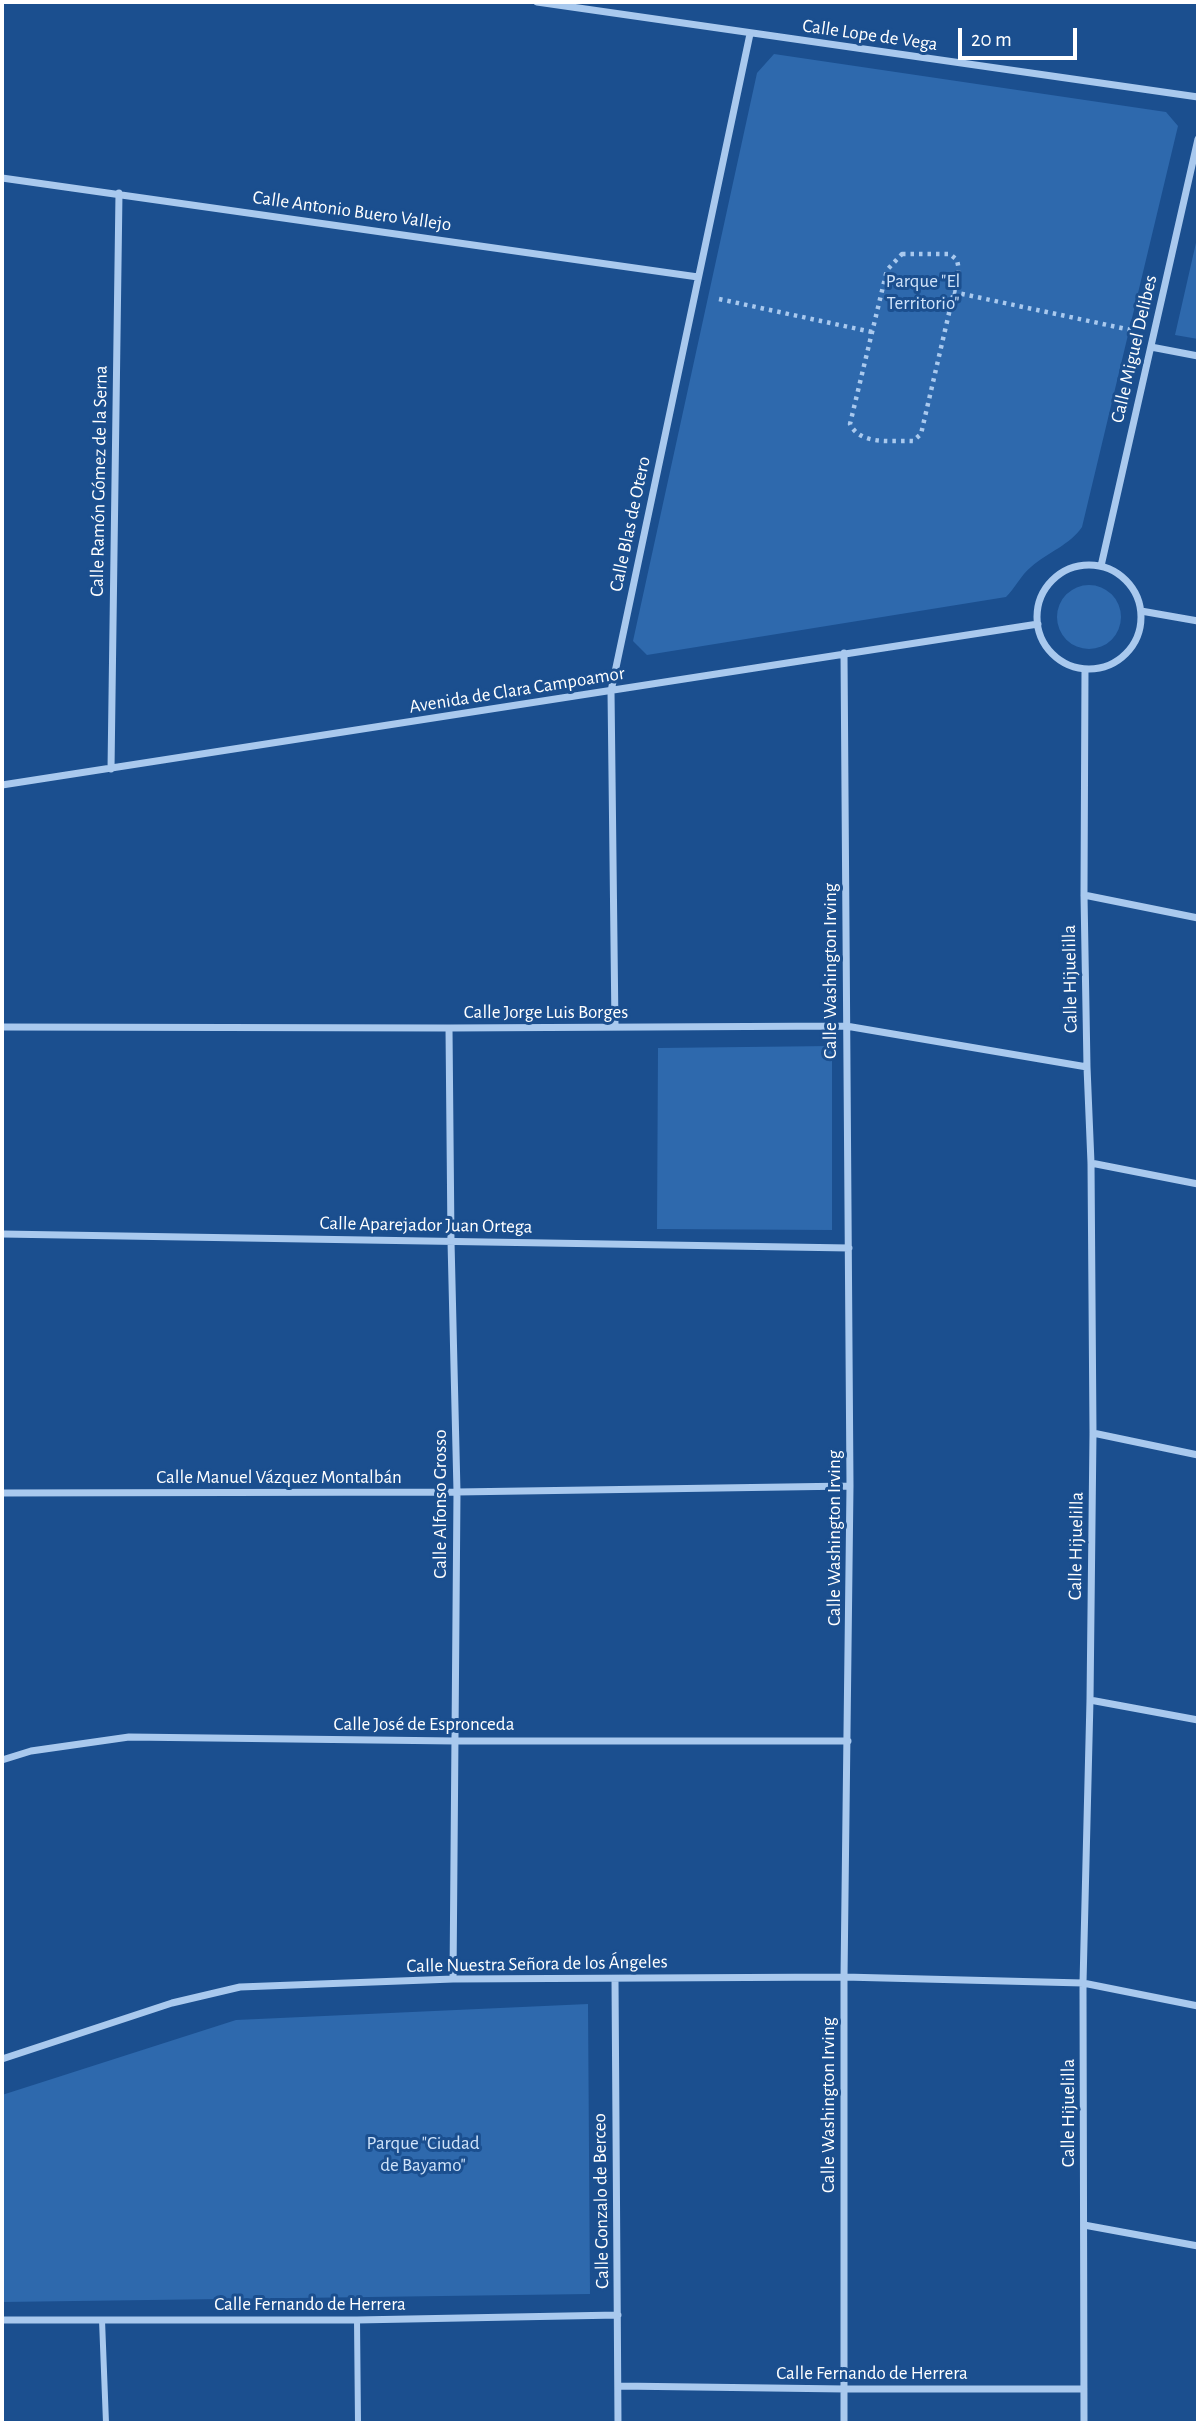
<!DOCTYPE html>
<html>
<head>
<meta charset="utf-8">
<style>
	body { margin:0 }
	#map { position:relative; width:1200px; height:2425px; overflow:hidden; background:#1b4f8f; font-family:"Alegreya Sans",sans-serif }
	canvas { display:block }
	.frame { position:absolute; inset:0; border:4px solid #fff; pointer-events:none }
	.scale { position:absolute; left:958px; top:28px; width:119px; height:32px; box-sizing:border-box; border:4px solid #fff; border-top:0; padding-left:9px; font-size:21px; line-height:24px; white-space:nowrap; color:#fff; -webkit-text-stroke:5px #1b4f8f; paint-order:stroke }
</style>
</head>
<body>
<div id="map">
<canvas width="1200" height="2425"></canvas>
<div class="frame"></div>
<div class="scale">20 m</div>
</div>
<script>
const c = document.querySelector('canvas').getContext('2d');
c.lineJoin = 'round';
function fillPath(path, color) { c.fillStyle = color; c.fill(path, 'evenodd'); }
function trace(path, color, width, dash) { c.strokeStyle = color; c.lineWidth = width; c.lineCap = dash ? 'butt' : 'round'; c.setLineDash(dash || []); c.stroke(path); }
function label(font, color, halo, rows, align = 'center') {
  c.font = font + ' "Alegreya Sans",sans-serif'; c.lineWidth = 6; c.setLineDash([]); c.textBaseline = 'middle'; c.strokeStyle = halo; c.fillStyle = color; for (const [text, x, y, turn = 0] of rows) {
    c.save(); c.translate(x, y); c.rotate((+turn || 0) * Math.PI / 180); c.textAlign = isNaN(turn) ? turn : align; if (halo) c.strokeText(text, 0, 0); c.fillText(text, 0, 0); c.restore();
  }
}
const green = new Path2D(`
	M774 54 1166 112 1178 126 1082 527C1070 545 1048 552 1031 567 1021 575 1015 588 1006 597L647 655 633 641 757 73Z
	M1198 234V339L1175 335Z
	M1057 617a32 32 0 1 1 64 0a32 32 0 1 1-64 0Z
	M832 1046V1230L657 1229 658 1048Z
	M588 2004 590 2294 2 2302V2095L236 2020Z`);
const path = new Path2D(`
	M902 254H950L957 260 959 270 921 434 913 441C891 440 861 446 850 424L887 270Z
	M953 292 1131 330
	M719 299 872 332`);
const pedestrian = new Path2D(`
	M102 2320 106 2423
	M357 2320 358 2423`);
const minor = new Path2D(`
	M537 2 1198 97
	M2 178 698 277
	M1151 347 1198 356
	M1037 617a52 52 0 1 1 104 0a52 52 0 1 1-104 0Z
	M1101 566 1198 139
	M1141 611 1198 621
	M111 769 119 193
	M2 785 1038 624
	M1084 895 1198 918
	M2 1027 449 1028 846 1026 1087 1067
	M615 1027 611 691 750 34
	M449 1028 451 1241 457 1492 453 1979
	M1091 1163 1198 1184
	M2 1234 849 1248
	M1093 1433 1198 1455
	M2 1493 457 1492 850 1486
	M1090 1700 1198 1720
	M2 1760 31 1751 129 1737 455 1741H848
	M615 1979 618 2423
	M2 2059 172 2003 240 1987 453 1979 844 1977 1083 1983 1198 2006
	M1084 2225 1198 2246
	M2 2320H357L618 2315
	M619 2386 845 2389H1084
	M844 2423V1977L850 1486 844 653
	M1084 2423 1083 1983 1090 1700 1093 1433 1091 1163 1087 1067 1084 895 1085 669`);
const streetNames = [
	["Calle Lope de Vega",870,35,8],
	["Calle Antonio Buero Vallejo",352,211,8],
	["Calle Miguel Delibes",1134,349,-77],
	["Calle Ramón Gómez de la Serna",99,481,-89],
	["Calle Blas de Otero",630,524,-78],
	["Avenida de Clara Campoamor",517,690,-9],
	["Calle Washington Irving",830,971,-90],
	["Calle Hijuelilla",1070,979,-91],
	["Calle Jorge Luis Borges",546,1012],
	["Calle Aparejador Juan Ortega",426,1225,1],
	["Calle Manuel Vázquez Montalbán",279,1477],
	["Calle Alfonso Grosso",440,1504,-90],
	["Calle Washington Irving",834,1538,-90],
	["Calle Hijuelilla",1076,1546,-89],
	["Calle José de Espronceda",424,1724],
	["Calle Nuestra Señora de los Ángeles",537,1964,-1],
	["Calle Washington Irving",828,2105,-90],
	["Calle Hijuelilla",1068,2113,-90],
	["Calle Gonzalo de Berceo",601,2201,-91],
	["Calle Fernando de Herrera",310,2304],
	["Calle Fernando de Herrera",872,2373]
];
const parkNames = [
	["Parque \"El",923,281],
	["Territorio\"",923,303],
	["Parque \"Ciudad",423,2143],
	["de Bayamo\"",423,2165]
];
fillPath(green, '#2e69ad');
trace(path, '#a9c9ee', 4.5, [3.5, 5]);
trace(pedestrian, '#a9c9ee', 6);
trace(minor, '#a9c9ee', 7);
label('19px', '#fff', '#1b4f8f', streetNames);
label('19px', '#cfe3fa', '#1b4f8f', parkNames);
</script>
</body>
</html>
